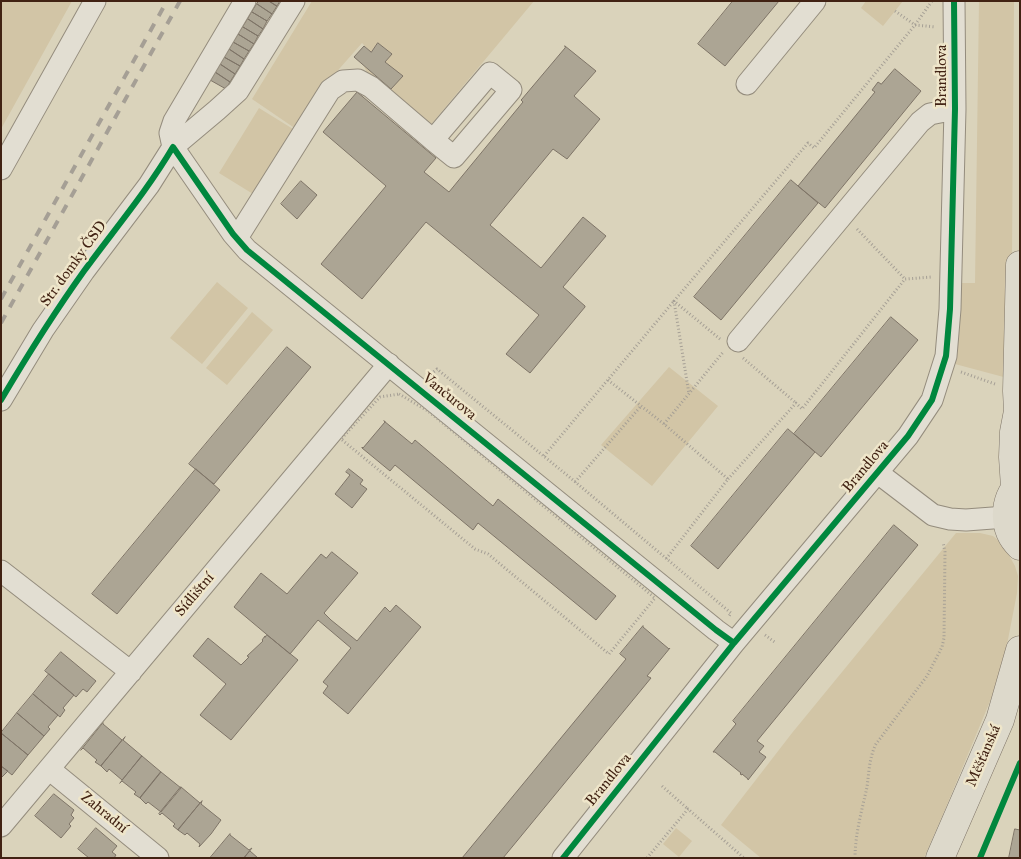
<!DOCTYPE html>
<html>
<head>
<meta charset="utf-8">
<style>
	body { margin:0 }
	#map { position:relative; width:1021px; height:859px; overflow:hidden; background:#dad3bb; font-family:"IM FELL Great Primer",serif }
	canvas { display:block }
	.frame { position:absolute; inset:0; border:2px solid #412213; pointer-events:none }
</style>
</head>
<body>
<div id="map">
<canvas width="1021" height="859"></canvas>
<div class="frame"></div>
</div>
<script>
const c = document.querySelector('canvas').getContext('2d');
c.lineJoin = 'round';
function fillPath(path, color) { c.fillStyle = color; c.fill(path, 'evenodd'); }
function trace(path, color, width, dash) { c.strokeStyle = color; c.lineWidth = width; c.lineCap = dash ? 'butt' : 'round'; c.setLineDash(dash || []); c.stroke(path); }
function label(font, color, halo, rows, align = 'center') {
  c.font = font + ' "IM FELL Great Primer",serif'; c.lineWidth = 5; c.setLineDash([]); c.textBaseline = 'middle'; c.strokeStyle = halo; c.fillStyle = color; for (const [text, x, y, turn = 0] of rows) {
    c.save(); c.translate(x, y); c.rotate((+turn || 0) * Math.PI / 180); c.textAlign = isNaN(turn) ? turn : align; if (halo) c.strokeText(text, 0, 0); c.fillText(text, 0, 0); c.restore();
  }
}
const green = new Path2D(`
	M1 1H72L1 129Z
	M312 1H534L428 128 369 78 364 66 391 89 402 76 385 62 391 53 378 43 371 52 362 43 340 68 321 91 296 129 252 99Z
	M866 1H903L883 26 861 8Z
	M979 1H1014L1011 379 955 364 961 283H975Z
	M259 108 293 129 253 194 219 173Z
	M217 282 248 308 202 364 170 338Z
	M252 312 273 330 227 385 206 368Z
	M669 367 718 406 652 486 601 445Z
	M956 533H980L993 536 998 540 1005 548 1015 566 1018 576 1017 593 1005 655 998 682 944 812 924 858H761L721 825 792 733Z
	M676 828 692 841 679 857 663 844Z`);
const building = new Path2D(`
	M259 1H269L277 6 272 14 257 4Z
	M269 1H280L277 6Z
	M733 1H779L725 66 698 44Z
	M257 4 272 14 267 21 252 12Z
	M252 12 267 21 263 29 248 19Z
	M248 19 263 29 258 36 243 27Z
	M243 27 258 36 254 44 238 34Z
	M238 34 254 44 249 51 233 42Z
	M233 42 249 51 244 59 229 49Z
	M378 43 392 54 385 62 403 76 391 89 354 57 364 46 371 52Z
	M565 46 596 71 574 96 600 119 567 159 553 149 490 225 541 268 583 217 606 236 563 287 585 306V307L530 373 506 354 539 315 426 222 362 299 321 264 386 186 323 132 357 92 436 158 424 172 449 192 523 102 521 100 522 99 565 48Z
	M229 49 244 59 240 66 224 57Z
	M224 57 240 66 235 74 220 64Z
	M220 64 235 74 230 82 215 72Z
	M895 69 921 91 825 208 798 186 875 92 872 90 878 82 881 84Z
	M215 72 230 82 226 89 210 80Z
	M791 180 818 203 721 320 694 297Z
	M301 181 317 195 297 219 281 204Z
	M891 317 918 340 821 457 794 434Z
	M287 347 311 367 214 484 189 464Z
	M384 421 412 444 415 440 493 506 498 499 616 596 596 620 478 523 473 530 395 465 390 471 362 448V447L363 448 385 422Z
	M788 429 815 452 718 569 691 546Z
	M196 469 220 490 117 614 92 594Z
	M349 469 363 480 360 484 367 489 352 508 335 494 350 475 346 472Z
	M894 525 918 545 757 741 764 746 759 752 766 757 748 780V779L742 774V775L740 774 741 773 715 752H713L736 724 733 721Z
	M332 552 358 573 324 613 331 620 357 641 385 607 390 612 396 605 421 627 348 714 323 693 328 686 323 682 351 648 318 620 290 654 234 607 261 573 287 594 321 554 326 558Z
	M643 626V627L669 649 670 648 647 676 651 678 503 858H462L626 659 620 654Z
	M267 635 298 660 231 740 200 715 226 684 193 656 208 638 241 665 249 657 247 656 263 641 262 640 265 636V637Z
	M61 652 96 681 87 692 83 689 76 697 45 671Z
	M49 674 74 695 63 708 65 710 60 717 33 694Z
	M33 694 58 715 48 727 50 729 44 736 17 713Z
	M17 713 44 736 28 755 1 733Z
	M103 723V724L122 740 101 766 95 762 97 760 83 748 81 750Z
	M1 733 28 755 12 775 1 766Z
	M125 737 123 740 142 756 122 780 109 769 107 772 101 766Z
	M142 756 161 772 140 798 134 794 136 792 122 781 120 783Z
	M1 766 8 771 1 778Z
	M161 772 181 788 161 812 148 802 146 804 140 798Z
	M181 787 200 803 178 830 173 826 175 824 162 813 160 815 159 814Z
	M54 794 74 810 71 815 74 818 69 824 71 826 61 838 35 816Z
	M202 801 201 804 221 820 211 834 199 847 200 844 187 833 185 835 178 830Z
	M96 828 117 846 112 852 116 855 114 858H89L78 849Z
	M1015 829 1020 830V858H1009Z
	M230 834V835L249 850 252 848 244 858H210Z
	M250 851 258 858H244Z`);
const path = new Path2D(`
	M895 11 915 25 936 27
	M857 229 905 279
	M674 301 689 394
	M720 339 674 301 808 143 814 148 915 25 932 1
	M743 358 796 403
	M961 372 995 384
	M431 374 437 369 573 480 731 613 729 616
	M608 380 664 424 728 479 666 559
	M399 394 428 411 655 598 609 654 488 554 475 549 341 439 380 397Z
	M664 424 724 351
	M544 456 674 301
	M728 479 796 403 802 409 905 279 932 277
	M575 482 641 406
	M765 635 776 643
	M662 786 688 809
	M647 858 688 809 744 858
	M855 858C855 834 862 810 867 787 869 773 869 758 876 744L927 676 942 647 944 638 945 552 943 542`);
const minor = new Path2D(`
	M245 1 174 121 170 133 173 147 233 234 247 250 716 630 734 643
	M747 84 815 1
	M1 169 95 1
	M237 238 330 90 343 81 358 80 371 87 433 140 490 73 511 90 454 157 433 140
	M738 341 920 122 930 114 955 109
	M1 400 43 330 84 271 149 185 173 147 217 110 238 91 294 1
	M878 473 933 515 950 519 966 520 1006 517
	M1 571 131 672
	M49 769 158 858
	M1 826 389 364
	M563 858 734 643 908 436 932 400 946 356 950 309 955 109 954 1`);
const major = new Path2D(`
	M1020 265 1017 391 1018 411 1020 416
	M1020 483C1003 500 1002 529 1020 546
	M1015 487 1013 457 1014 432 1018 411
	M940 858 1000 720 1020 650`);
const rail = new Path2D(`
	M1 299 167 1
	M1 323 180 1`);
const cycleway = new Path2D(`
	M1 400C27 356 54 313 84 271 114 230 147 191 173 147L233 234 247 250 716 630 734 643
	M563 858 734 643 908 436 932 400 946 356 950 309 955 109 954 1
	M980 858 1020 763`);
const streetNames = [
	["Brandlova",942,76,-90],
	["Str. domky ČSD",74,264,-54],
	["Vančurova",449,397,39],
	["Brandlova",866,467,-50],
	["Sídlištní",195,595,-50],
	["Měšťanská",984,756,-67],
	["Brandlova",609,780,-51],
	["Zahradní",104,813,39]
];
fillPath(green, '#d2c5a6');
fillPath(building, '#aca594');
trace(building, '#7e7467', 1);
trace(minor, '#948c7d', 23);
trace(major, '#7e7467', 29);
trace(path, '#a59f95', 3, [1, 2.5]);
trace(minor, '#e2ded2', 21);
trace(major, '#ddd9cb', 28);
trace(rail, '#a59f95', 4, [9, 9]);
trace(cycleway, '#00873e', 6);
label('15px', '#412213', '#efe6ca', streetNames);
</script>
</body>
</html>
